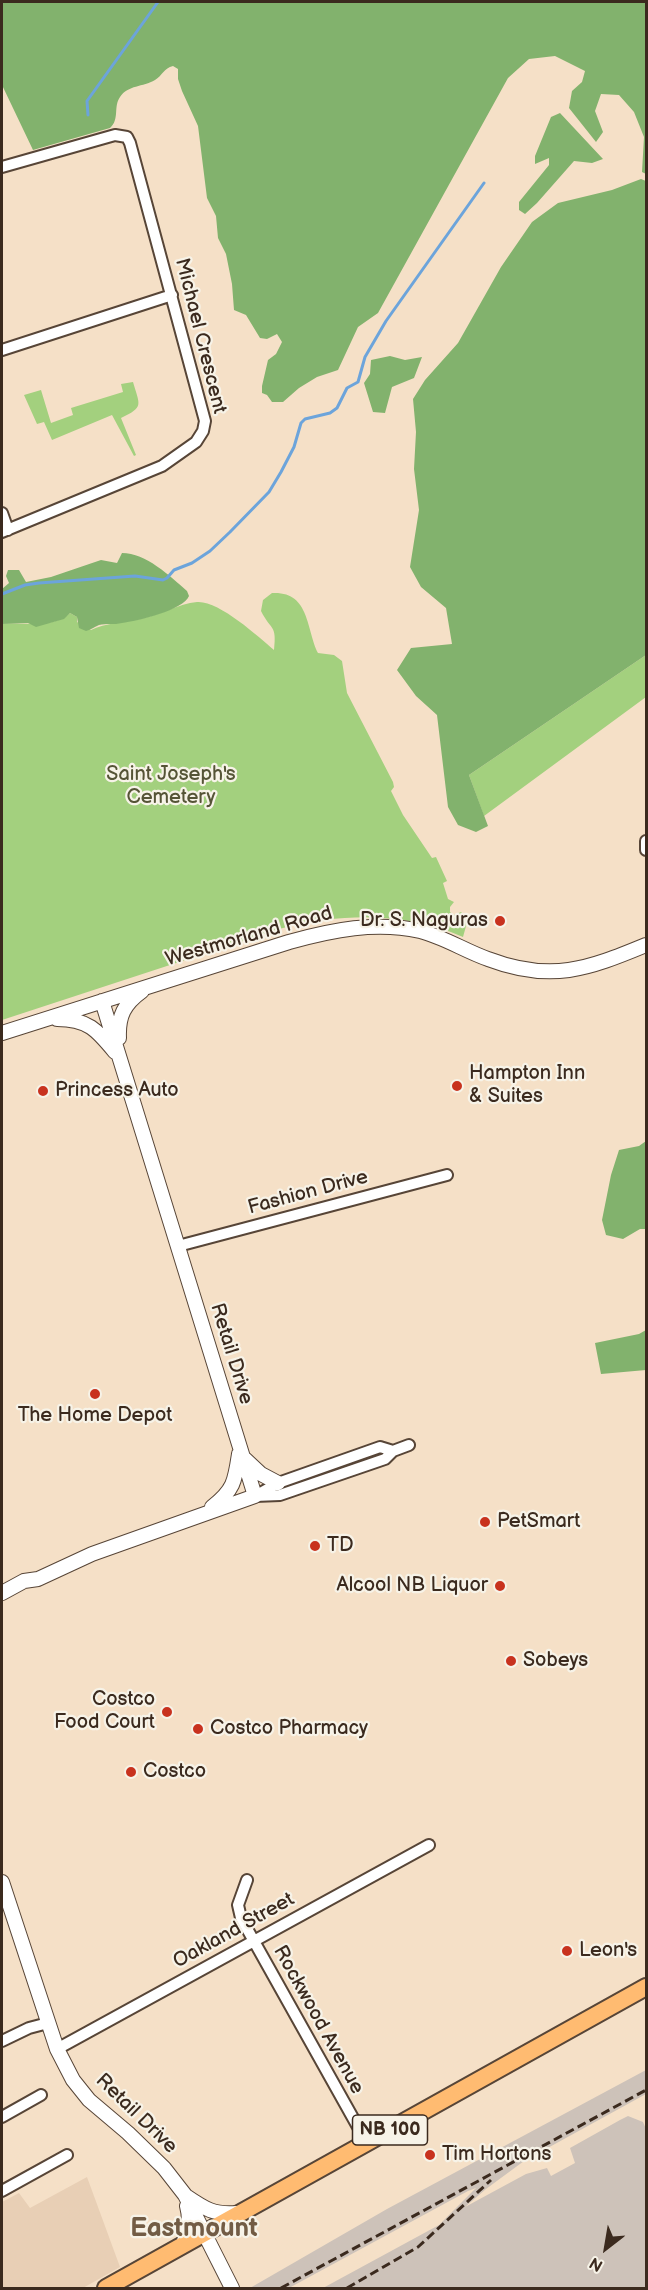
<!DOCTYPE html>
<html>
<head>
<meta charset="utf-8">
<style>
	body { margin:0 }
	#map { position:relative; width:648px; height:2290px; overflow:hidden; background:#f5e0c7; font-family:"Balsamiq Sans",sans-serif }
	canvas { display:block }
	.frame { position:absolute; inset:0; border:3px solid #3b2a1e; pointer-events:none }
	.north { position:absolute; left:576px; top:2218px; width:60px; height:60px; -webkit-text-stroke:4px #f7f3e8; paint-order:stroke; rotate:211deg; font-size:16px; font-weight:700; line-height:24px; text-align:center; color:#3b2a1e }
	.north::after { content:''; display:block; margin:auto; width:21px; height:27px; background:#3b2a1e; clip-path:polygon(50% 0,100% 100%,50% 72%,0 100%) }
</style>
</head>
<body>
<div id="map">
<canvas width="648" height="2290"></canvas>
<div class="frame"></div>
<div class="north">N</div>
</div>
<script>
const c = document.querySelector('canvas').getContext('2d');
c.lineJoin = 'round';
function fillPath(path, color) { c.fillStyle = color; c.fill(path, 'evenodd'); }
function trace(path, color, width, dash) { c.strokeStyle = color; c.lineWidth = width; c.lineCap = dash ? 'butt' : 'round'; c.setLineDash(dash || []); c.stroke(path); }
function label(font, color, halo, rows, align = 'center') {
  c.font = font + ' "Balsamiq Sans",sans-serif'; c.lineWidth = 4.5; c.setLineDash([]); c.textBaseline = 'middle'; c.strokeStyle = halo; c.fillStyle = color; for (const [text, x, y, turn = 0] of rows) {
    c.save(); c.translate(x, y); c.rotate((+turn || 0) * Math.PI / 180); c.textAlign = isNaN(turn) ? turn : align; if (halo) c.strokeText(text, 0, 0); c.fillText(text, 0, 0); c.restore();
  }
}
const built = new Path2D(`
	M87 2177 120 2267 83 2288H2V2202L19 2193 30 2208Z`);
const industrial = new Path2D(`
	M646 2070V2094L524 2161 486 2189 465 2207 526 2174 547 2168 551 2176 575 2163 570 2148 620 2120 628 2116 643 2122 646 2129V2288H323L439 2225 476 2188 468 2191 289 2288H250L387 2209Z`);
const green = new Path2D(`
	M133 382C140 406 144 407 121 418L136 455 134 456 112 415 52 440 44 422 37 424 24 395 41 390 51 423 73 415 71 408 123 392 121 384Z
	M272 593C310 591 306 629 318 653L334 655 342 661 347 693 393 782 394 787 391 791 403 815 432 858 436 857 447 881 443 883 448 899 454 902 450 907V912L454 915 461 912 468 919 463 937C404 912 345 913 283 928L2 1020V624C23 622 53 629 70 613L77 617V622L91 630C104 623 128 622 144 618 162 614 178 604 197 602 218 600 258 636 274 650 277 624 271 631 261 611L263 600Z
	M646 655V697L484 816 469 775Z`);
const forest = new Path2D(`
	M2 2H646V174L642 172 644 137 634 112 619 95 601 94 595 111 603 132 596 142 569 108 572 91 582 82 585 71 555 56 529 59 508 78 378 313 358 327 338 370 317 377 299 388 283 402H272L267 395 262 393V386L268 360 276 354 282 342 277 334 267 339 260 338 246 315 234 310 232 284 226 254 218 238 216 216 207 198 198 126 182 91 178 79V69L173 66C164 68 162 76 155 80 143 87 128 85 120 97 113 107 120 119 110 128L33 150 2 85Z
	M560 113 603 159 592 163 574 161 537 203 525 214 519 210V202L549 165V158L535 164V156L551 117Z
	M641 179 646 181V655L469 775 488 826 476 832 458 825 448 807 437 715 416 696 397 670 411 648 452 644 446 608 421 587 410 567 419 510 414 469 416 432 413 399 425 380 458 343 501 267 532 222 558 203 612 190Z
	M390 356 405 360 422 357 414 378 392 387 385 413 373 412 364 383 370 374 371 360Z
	M122 553C146 553 170 576 187 591L189 596C184 610 137 621 122 623 114 625 106 623 99 625 94 627 90 630 86 631L79 628 77 617 70 613 64 619 36 627 28 623 2 624V589L9 583 6 576 8 570H19L26 582 51 577 101 560 117 563Z
	M646 1141V1229H640L623 1239 606 1235 602 1220 611 1175 619 1150 639 1146Z
	M646 1330V1370L601 1374 595 1343 639 1334Z`);
const stream = new Path2D(`
	M88 115 87 101 158 2
	M2 594 25 585 39 583 135 576 163 580 167 578 174 570 192 563 210 551 230 532 269 492 281 472 294 447 301 423 305 419 330 413 337 408 347 388 358 382 365 357 386 321 484 183`);
const minor = new Path2D(`
	M2 167 115 135 127 137 130 143 205 421 203 431 196 442 162 466 2 532
	M2 350 172 295
	M2 513 8 530
	M646 841V850
	M178 1246 447 1175
	M255 1496 280 1495 385 1459 393 1451 409 1445
	M255 1496 278 1483 380 1447 393 1451
	M247 1880 238 1905 241 1918 367 2143
	M2 2041 29 2028 48 2023
	M57 2049 429 1845
	M2 2117 41 2095
	M2 2191 67 2155`);
const tertiary = new Path2D(`
	M57 1019C88 1019 97 1030 115 1052
	M2 1033 289 942C332 930 376 921 420 931 444 937 465 951 488 959 551 983 588 969 646 945
	M119 1038C118 1016 124 1004 142 991
	M245 1459 261 1474 278 1483
	M212 1507C234 1490 235 1481 239 1454
	M2 1593 24 1581 38 1579 92 1554 255 1496 102 1001
	M2 1882 57 2049 73 2080 89 2100 128 2133 164 2168 185 2195 232 2288
	M186 2196C205 2209 214 2215 237 2213
	M182 2246C188 2232 191 2221 187 2206`);
const primary = new Path2D(`
	M106 2288 646 1987`);
const rail = new Path2D(`
	M281 2288 646 2090
	M347 2288 418 2247 491 2180`);
const markers = [
	[500,921,6,"#c8321e"],
	[457,1086,6,"#c8321e"],
	[43,1091,6,"#c8321e"],
	[95,1394,6,"#c8321e"],
	[485,1522,6,"#c8321e"],
	[315,1546,6,"#c8321e"],
	[500,1586,6,"#c8321e"],
	[511,1661,6,"#c8321e"],
	[167,1712,6,"#c8321e"],
	[198,1729,6,"#c8321e"],
	[131,1772,6,"#c8321e"],
	[567,1951,6,"#c8321e"],
	[430,2155,6,"#c8321e"]
];
const shields = [
	[390,2130,75]
];
const shieldNames = [
	["NB 100",390,2130]
];
const streetNames = [
	["Michael Crescent",200,336,76],
	["Westmorland Road",249,937,-16],
	["Fashion Drive",308,1193,-15],
	["Retail Drive",231,1354,73],
	["Oakland Street",234,1931,-29],
	["Rockwood Avenue",318,2020,61],
	["Retail Drive",136,2114,44]
];
const parkNames = [
	["Saint Joseph's",171,775],
	["Cemetery",171,798]
];
const poiNames = [
	["Dr. S. Naguras",488,921,"right"],
	["Hampton Inn",469,1074],
	["& Suites",469,1097],
	["Princess Auto",55,1091],
	["The Home Depot",95,1416,"center"],
	["PetSmart",497,1522],
	["TD",327,1546],
	["Alcool NB Liquor",488,1586,"right"],
	["Sobeys",523,1661],
	["Costco",155,1700,"right"],
	["Food Court",155,1723,"right"],
	["Costco Pharmacy",210,1729],
	["Costco",143,1772],
	["Leon's",579,1951],
	["Tim Hortons",442,2155]
];
const districtNames = [
	["Eastmount",194,2229]
];
fillPath(built, '#e8cfb5');
fillPath(industrial, '#cdc2b9');
fillPath(green, '#a3d07e');
fillPath(forest, '#82b26d');
trace(stream, '#6ca4db', 3);
trace(minor, '#574537', 14);
trace(tertiary, '#574537', 16);
trace(primary, '#574537', 20);
trace(minor, '#fff', 10);
trace(tertiary, '#fff', 14);
trace(primary, '#ffbb71', 16);
trace(rail, '#3b2a1e', 3, [9, 4.5]);
for (const [x, y, r, color] of markers) { const dot = new Path2D(); dot.arc(x, y, r, 0, 2 * Math.PI); c.fillStyle = color; c.fill(dot); trace(dot, '#f7f3e8', 2); }
for (const [x, y, w] of shields) { const box = new Path2D(); box.roundRect(x - w / 2, y - 15, w, 30, 4.5); c.fillStyle = '#f7f3e8'; c.fill(box); trace(box, '#3b2a1e', 1.5); }
label('bold 18px', '#3b2a1e', null, shieldNames);
label('20px', '#3b2a1e', '#f7f3e8', streetNames);
label('20px', '#555436', '#f7f3e8', parkNames);
label('20px', '#3b2a1e', '#f7f3e8', poiNames, 'left');
label('bold 26px', '#725c45', '#f7f3e8', districtNames);
</script>
</body>
</html>
